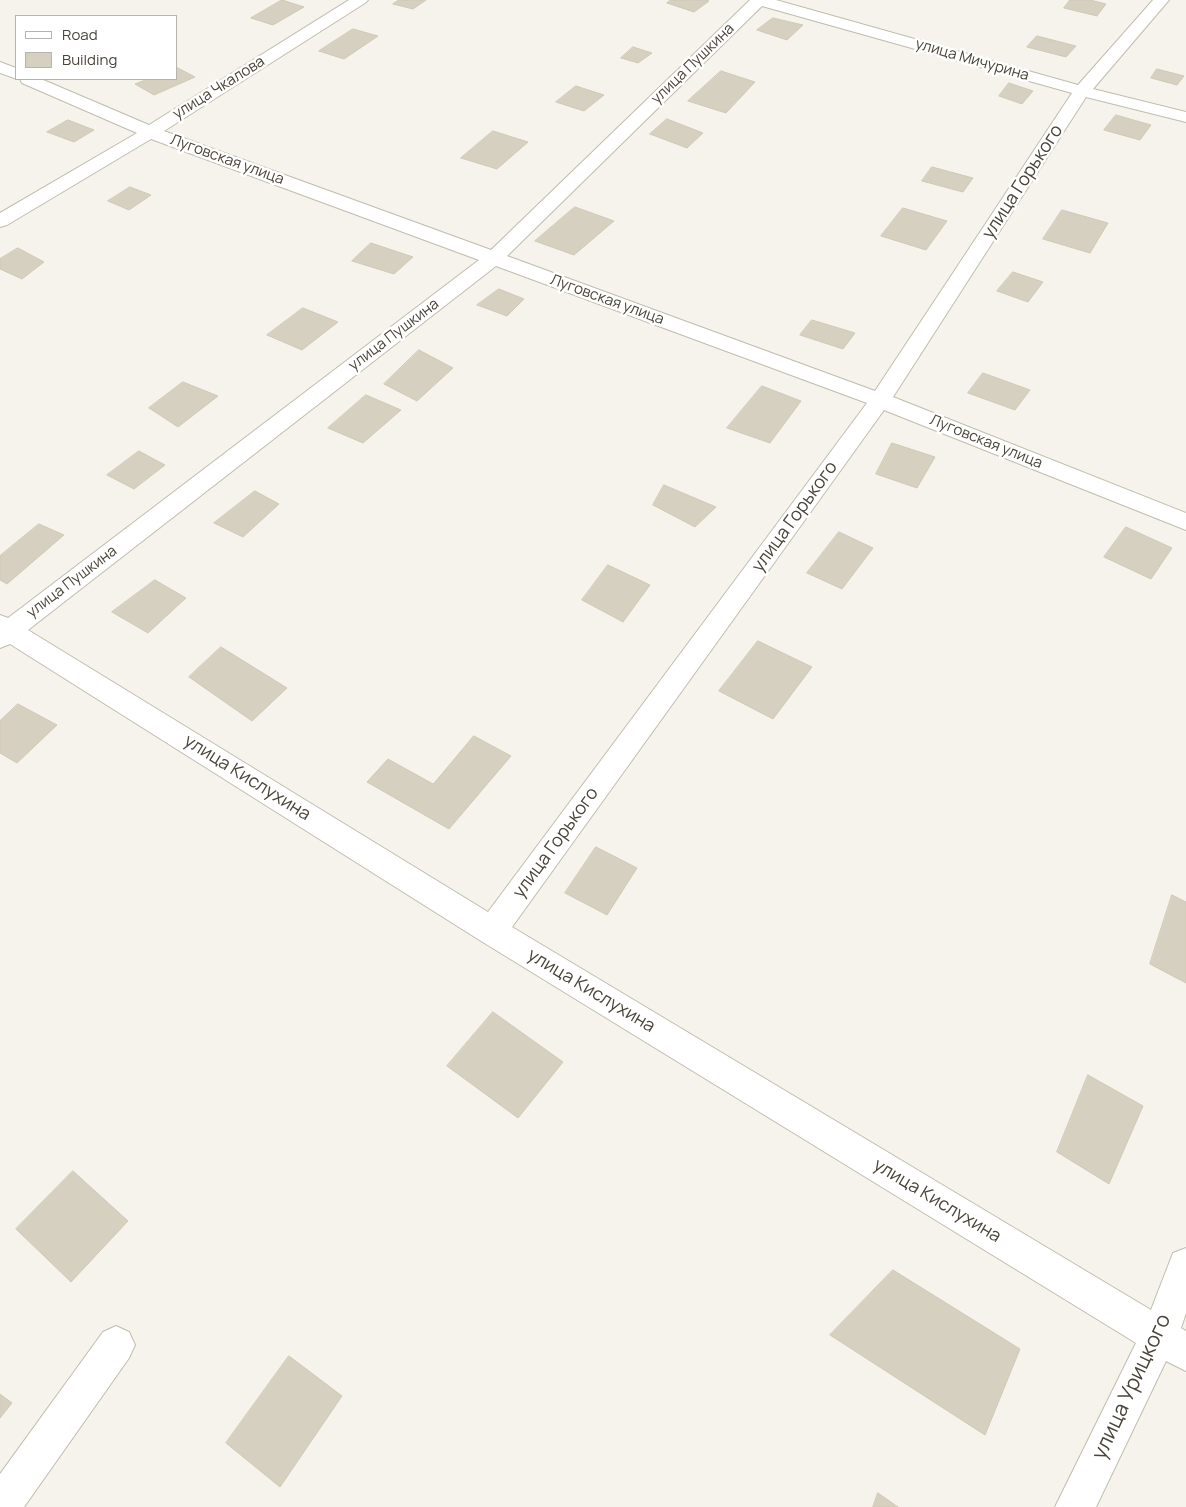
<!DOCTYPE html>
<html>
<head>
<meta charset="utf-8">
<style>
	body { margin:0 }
	#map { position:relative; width:1186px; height:1507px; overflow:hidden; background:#f5f3eb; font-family:Manrope,sans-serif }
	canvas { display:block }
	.legend { position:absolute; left:15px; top:15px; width:162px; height:65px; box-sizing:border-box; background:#fff; border:1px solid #b6b4b0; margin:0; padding:6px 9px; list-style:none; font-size:15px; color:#494439 }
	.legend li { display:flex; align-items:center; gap:10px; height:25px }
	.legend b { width:25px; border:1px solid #b6b4b0 }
</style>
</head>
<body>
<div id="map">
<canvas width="1186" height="1507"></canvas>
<ul class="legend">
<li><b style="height:6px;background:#fff"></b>Road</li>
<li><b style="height:14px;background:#d6d0c1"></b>Building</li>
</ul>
</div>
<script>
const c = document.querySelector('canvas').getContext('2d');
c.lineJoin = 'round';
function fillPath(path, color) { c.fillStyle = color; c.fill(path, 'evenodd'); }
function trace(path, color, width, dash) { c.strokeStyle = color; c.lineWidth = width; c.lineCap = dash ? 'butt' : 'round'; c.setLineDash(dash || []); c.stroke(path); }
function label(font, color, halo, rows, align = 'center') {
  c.font = font + ' Manrope,sans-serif'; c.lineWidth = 5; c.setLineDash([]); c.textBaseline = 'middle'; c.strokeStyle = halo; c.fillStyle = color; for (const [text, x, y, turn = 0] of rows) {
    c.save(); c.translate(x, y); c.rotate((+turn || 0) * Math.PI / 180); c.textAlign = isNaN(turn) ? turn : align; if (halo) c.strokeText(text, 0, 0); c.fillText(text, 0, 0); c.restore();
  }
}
const building = new Path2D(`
	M282 0 304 7 273 25 251 18Z
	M399 0H426L413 9 393 4Z
	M671 0H703L709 1 694 12 667 3Z
	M1070 0H1090L1106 4 1097 16 1064 8Z
	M773 18 803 25 787 40 757 30Z
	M353 29 378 36 344 59 319 51Z
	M1037 36 1076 46 1066 57 1027 47Z
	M633 47 652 53 638 63 621 58Z
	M176 67 195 77 154 95 135 84 148 79H176Z
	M1157 69 1184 76 1177 85 1151 78Z
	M721 71 755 82 726 113 688 101Z
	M1009 83 1033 91 1022 104 999 96Z
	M576 86 604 95 584 111 556 102Z
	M1116 115 1151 125 1140 140 1104 130Z
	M667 119 703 133 687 148 650 134Z
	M68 120 94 130 74 142 47 132Z
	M493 131 528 142 497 169 461 158Z
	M932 167 973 178 963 192 922 181Z
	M130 187 151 195 129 210 108 201Z
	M575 207 614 221 574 255 535 241Z
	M903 208 947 221 926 250 881 236Z
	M1062 210 1108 223 1090 253 1043 239Z
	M371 243 413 257 394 274 352 261Z
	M18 248 44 262 22 279 0 269V259Z
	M1013 272 1043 282 1028 302 997 291Z
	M499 289 524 299 507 316 477 305Z
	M303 308 338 322 302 350 267 335Z
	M812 320 855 333 843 349 800 335Z
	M419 350 453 368 417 401 384 384Z
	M983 373 1030 390 1015 410 968 393Z
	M183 382 218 396 178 427 149 408Z
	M762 386 801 401 770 443 727 428Z
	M366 395 401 410 363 443 328 428Z
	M892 443 935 457 917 488 876 474Z
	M139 451 165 465 134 489 107 475Z
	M664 485 716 507 695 527 653 505Z
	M255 491 279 504 243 537 214 523Z
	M39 524 64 535 7 584 0 580V556Z
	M1126 527 1172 548 1151 579 1104 557Z
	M839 532 873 548 842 589 807 573Z
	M608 565 650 585 623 622 582 600Z
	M155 580 186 598 148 633 112 612Z
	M758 641 812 667 773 719 719 691Z
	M221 647 287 688 252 721 189 677Z
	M18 704 57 725 17 763 0 753V721Z
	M474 736 511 756 449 829 367 782 388 759 433 784Z
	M596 847 637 868 607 915 565 893Z
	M1172 895 1186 902V983L1150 964Z
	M493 1012 563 1062 518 1118 447 1066Z
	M1088 1075 1143 1106 1109 1184 1057 1152Z
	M73 1171 128 1221 71 1282 16 1229Z
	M893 1270 1020 1349 985 1435 830 1335Z
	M289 1356 342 1396 280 1487 226 1443Z
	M0 1394 12 1403 0 1418Z
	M878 1493 898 1507H873Z`);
const minor = new Path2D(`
	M349 0H368L365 3 164 131 491 250 750 0H776L1078 85 1153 0H1169L1093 89 1186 112V122L1086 97 893 397 1186 513V530L884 410 512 927 1151 1310 1173 1253 1186 1248V1313L1181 1328 1186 1331V1371L1166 1361 1096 1507H1055L1136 1343 481 941 10 644 0 648V615L8 618 479 260 151 139 7 225 0 227V213L137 133 22 83 20 79H41L149 125ZM762 6 1072 93 875 391 507 256ZM496 266 867 403 488 912 28 630Z
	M0 62 16 68 17 79 0 73Z
	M116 1326 129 1332 135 1345 129 1358 24 1507H0V1474L103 1332Z`);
const farStreetnames = [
	["улица Мичурина",972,60,16],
	["улица Пушкина",693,64,-44],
	["улица Чкалова",219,88,-32],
	["Луговская улица",227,160,20],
	["Луговская улица",607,300,20],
	["улица Пушкина",394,335,-37],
	["Луговская улица",986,442,22],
	["улица Пушкина",72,582,-37]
];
const streetNames = [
	["улица Горького",1023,182,-57],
	["улица Горького",795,517,-54],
	["улица Кислухина",247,778,32],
	["улица Горького",556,843,-54],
	["улица Кислухина",591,991,31],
	["улица Кислухина",937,1201,31]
];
const nearStreetnames = [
	["улица Урицкого",1132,1387,-65]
];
fillPath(building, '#d6d0c1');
trace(building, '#d1c8b4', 1);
trace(minor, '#c0bcae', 2);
fillPath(minor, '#fff');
label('15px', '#494439', '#fff', farStreetnames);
label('18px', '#494439', '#fff', streetNames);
label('21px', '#494439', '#fff', nearStreetnames);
</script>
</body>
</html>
